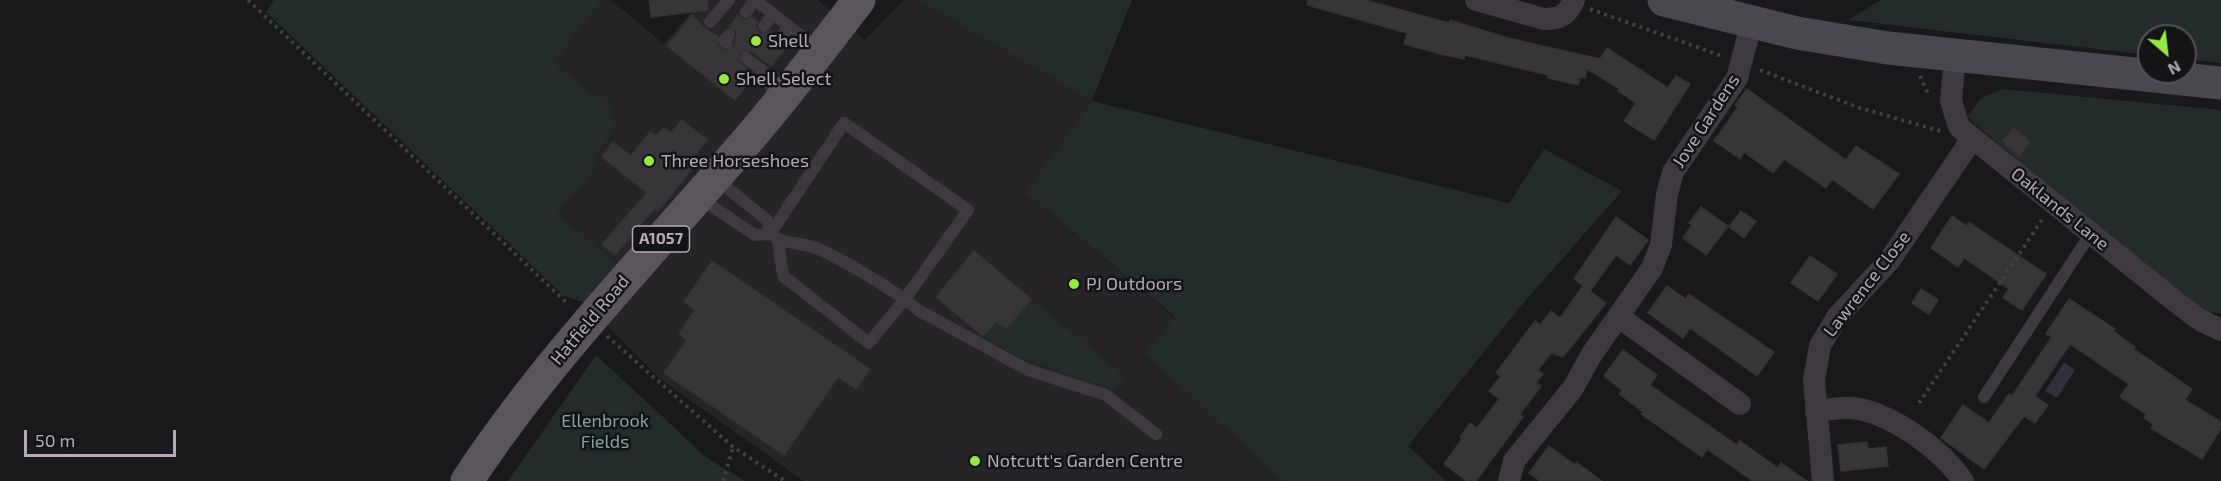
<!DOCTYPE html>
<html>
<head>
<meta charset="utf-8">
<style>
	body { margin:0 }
	#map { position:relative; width:2221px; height:481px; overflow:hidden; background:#19181a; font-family:"Exo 2",sans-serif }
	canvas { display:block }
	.north { position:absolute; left:2137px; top:24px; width:60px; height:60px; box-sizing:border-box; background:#141315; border:2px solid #534f57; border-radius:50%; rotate:152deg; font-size:16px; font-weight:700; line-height:24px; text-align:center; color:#b2aab9 }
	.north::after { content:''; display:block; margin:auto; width:21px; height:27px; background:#95ea3f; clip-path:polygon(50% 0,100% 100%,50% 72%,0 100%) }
	.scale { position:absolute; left:24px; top:430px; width:152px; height:27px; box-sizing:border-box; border:3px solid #b2aab9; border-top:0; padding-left:8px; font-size:18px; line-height:21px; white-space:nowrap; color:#b2aab9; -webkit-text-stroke:4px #141315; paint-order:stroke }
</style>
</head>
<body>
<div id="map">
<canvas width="2221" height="481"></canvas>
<div class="north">N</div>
<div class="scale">50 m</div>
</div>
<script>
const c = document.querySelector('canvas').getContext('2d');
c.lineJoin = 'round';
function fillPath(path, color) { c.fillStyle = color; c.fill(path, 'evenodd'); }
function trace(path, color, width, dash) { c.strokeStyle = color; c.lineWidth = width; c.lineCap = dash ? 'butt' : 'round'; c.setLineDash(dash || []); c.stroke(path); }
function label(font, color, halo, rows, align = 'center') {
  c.font = font + ' "Exo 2",sans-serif'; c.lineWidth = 5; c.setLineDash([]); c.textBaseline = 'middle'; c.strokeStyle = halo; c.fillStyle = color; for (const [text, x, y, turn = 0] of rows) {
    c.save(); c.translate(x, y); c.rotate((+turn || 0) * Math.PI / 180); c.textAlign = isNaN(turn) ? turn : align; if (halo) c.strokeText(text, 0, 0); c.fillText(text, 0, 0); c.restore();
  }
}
const built = new Path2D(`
	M603 0H611L664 44 702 0H818L865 40 904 0H917L1092 101 1025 192 1175 318 1145 354 1282 481H804L660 379 584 302 564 296 453 188Z`);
const green = new Path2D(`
	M274 0H603L553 63 611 108 616 128 596 154 598 166 556 213 617 264 583 302 564 296 266 12Z
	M917 0H1132L1092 101 1509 203 1544 149 1622 191 1520 307 1408 446 1446 481H1282L1145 354 1175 317 1025 192 1092 101Z
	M1881 0H2221V63L2185 59V36H2149V55L1848 20Z
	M2003 89 2221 110V313L2205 312 2152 275 1967 117 1981 98Z
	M1031 299 1125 377 1115 390 1015 355 983 336 996 321 1006 329Z
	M596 355 707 458 745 481H508Z`);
const water = new Path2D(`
	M2064 362 2075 370 2057 398 2045 391Z`);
const building = new Path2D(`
	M649 0H707L708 10 651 17Z
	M1308 0H1365L1449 23 1450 20 1508 38 1600 59 1607 48 1668 88 1676 76 1690 84 1654 140 1624 121 1636 103 1618 91 1620 89 1587 69 1585 78 1580 77 1578 85 1548 78V75L1465 55 1464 59 1440 54 1404 44 1407 33 1307 5Z
	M692 15 705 29 718 36 717 45 726 51 734 47 737 33 729 27 738 15 744 20 752 17 757 21 756 29 760 33 770 31 773 33 772 40 775 45H788L771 66 751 51 740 53 739 62 755 75 735 100 667 46Z
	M1747 89 1846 160 1856 146 1899 174 1873 209 1832 179 1826 188 1784 159 1773 173 1744 152 1740 159 1714 141 1738 107 1735 105Z
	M682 120 707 140 687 165 692 169 658 211 655 208 615 255 602 244 647 193 602 157 613 142 631 156 650 132 656 136 664 127 671 133Z
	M2014 128 2030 142 2019 156 2002 141Z
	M1701 207 1728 226 1706 255 1683 238 1692 225 1689 223Z
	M1741 211 1756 221 1744 238 1729 227Z
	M1952 216 1967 226 1969 222 2046 274 2022 310 2003 298 2009 289 1964 258 1958 267 1931 248Z
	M1616 217 1648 240 1630 265 1616 255 1590 291 1606 303 1563 357 1551 353 1538 370 1543 374 1536 383 1541 386 1520 414 1523 417 1476 481H1467L1444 464 1462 439 1460 437 1470 423 1477 428 1499 399 1489 391 1501 376 1496 373 1535 321 1540 325 1551 311 1560 318 1583 286 1586 288 1574 279Z
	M974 251 1031 299 1006 329 996 321 983 336 936 297Z
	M1810 256 1837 274 1818 301 1791 283Z
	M712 261 870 369 856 389 838 377 784 455 664 373 687 340 679 334 695 310 684 302Z
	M1667 286 1686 299 1689 294 1774 352 1757 376 1690 328 1683 338 1648 313Z
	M1921 289 1938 300 1929 314 1912 303Z
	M2069 299 2115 329 2113 331 2135 347 2134 349 2192 389 2185 400 2221 422V428L2202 459 2151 428 2153 424 2144 418 2146 414 2120 397 2129 384 2070 344 2035 396 2048 405 2035 423 2024 416 1984 469 1941 438 1963 405 1989 423 2009 394 2012 396 2052 337 2046 334Z
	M1623 350 1657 375 1650 385 1737 445 1740 441 1778 468 1781 463 1807 481H1753L1707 449 1702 457 1641 414 1643 412 1619 394 1622 390 1604 376Z
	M1867 442 1868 449 1886 447 1888 466 1841 471 1838 445Z
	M1549 446 1575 465 1576 462 1602 481H1540L1529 473Z`);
const path = new Path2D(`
	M248 0 569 305
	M1590 9 1722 56
	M1760 70 1857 107 1940 131
	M1920 76 1929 96
	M607 336 733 447 785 481
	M1919 403 2042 220
	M723 481 733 447`);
const lane = new Path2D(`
	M746 12 755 0 818 49
	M710 22 729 0
	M764 26 773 14
	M780 38 789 27
	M727 43 724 41 729 35
	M746 58 764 72 776 100
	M716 179 767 220 770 234
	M698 197 755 235 770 234C785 245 803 242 819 249 849 263 877 281 905 299L968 210 844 123 770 234
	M778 241 783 276 869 343 905 299 918 310 1028 370 1106 395 1156 434
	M1984 397 2091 233`);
const street = new Path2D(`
	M1476 0 1544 19C1561 19 1567 15 1574 0
	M1955 56 1951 101 1959 127 2176 302 2200 320 2221 330
	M1619 317 1740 404
	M1816 411C1828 410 1841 407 1853 408 1892 413 1942 450 1963 481
	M1509 481 1514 461 1573 388 1592 354 1652 268 1661 245 1667 194 1673 172 1737 78 1752 22
	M1823 481 1814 380 1820 346 1837 317 1889 261 1972 139`);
const secondary = new Path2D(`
	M1664 0 1797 33 1888 48 2221 83`);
const primary = new Path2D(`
	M467 481C548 358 651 253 746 142 786 96 822 48 859 0`);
const markers = [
	[756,41,6,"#95ea3f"],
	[724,79,6,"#95ea3f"],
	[649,161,6,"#95ea3f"],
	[1074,284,6,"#95ea3f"],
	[975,461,6,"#95ea3f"]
];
const shields = [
	[661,239,57]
];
const shieldNames = [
	["A1057",661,239]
];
const poiNames = [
	["Shell",768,41],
	["Shell Select",736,79],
	["Three Horseshoes",661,161],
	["PJ Outdoors",1086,284],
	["Notcutt's Garden Centre",987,461]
];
const streetNames = [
	["Jove Gardens",1706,121,-57],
	["Oaklands Lane",2060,209,39],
	["Lawrence Close",1867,284,-52],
	["Hatfield Road",590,320,-50]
];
const parkNames = [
	["Ellenbrook",605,421],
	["Fields",605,442]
];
fillPath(built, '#262427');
fillPath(green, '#242c2b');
fillPath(water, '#322e3d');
fillPath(building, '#383539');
trace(building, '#353235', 1.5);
trace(path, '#423f45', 4, [3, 4.5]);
trace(lane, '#3d393e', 12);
trace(street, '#3d393e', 22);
trace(secondary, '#4b474e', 33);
trace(primary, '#5a555d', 33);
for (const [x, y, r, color] of markers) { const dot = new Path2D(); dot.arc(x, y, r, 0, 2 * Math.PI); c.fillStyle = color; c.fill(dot); trace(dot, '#141315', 2); }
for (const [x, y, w] of shields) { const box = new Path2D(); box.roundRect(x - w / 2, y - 13, w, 26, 4.5); c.fillStyle = '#141315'; c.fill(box); trace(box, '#b2aab9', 1.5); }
label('bold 16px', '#b2aab9', null, shieldNames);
label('18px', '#b2aab9', '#141315', poiNames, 'left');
label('18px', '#b2aab9', '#141315', streetNames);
label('18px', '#82a39f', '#141315', parkNames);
</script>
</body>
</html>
